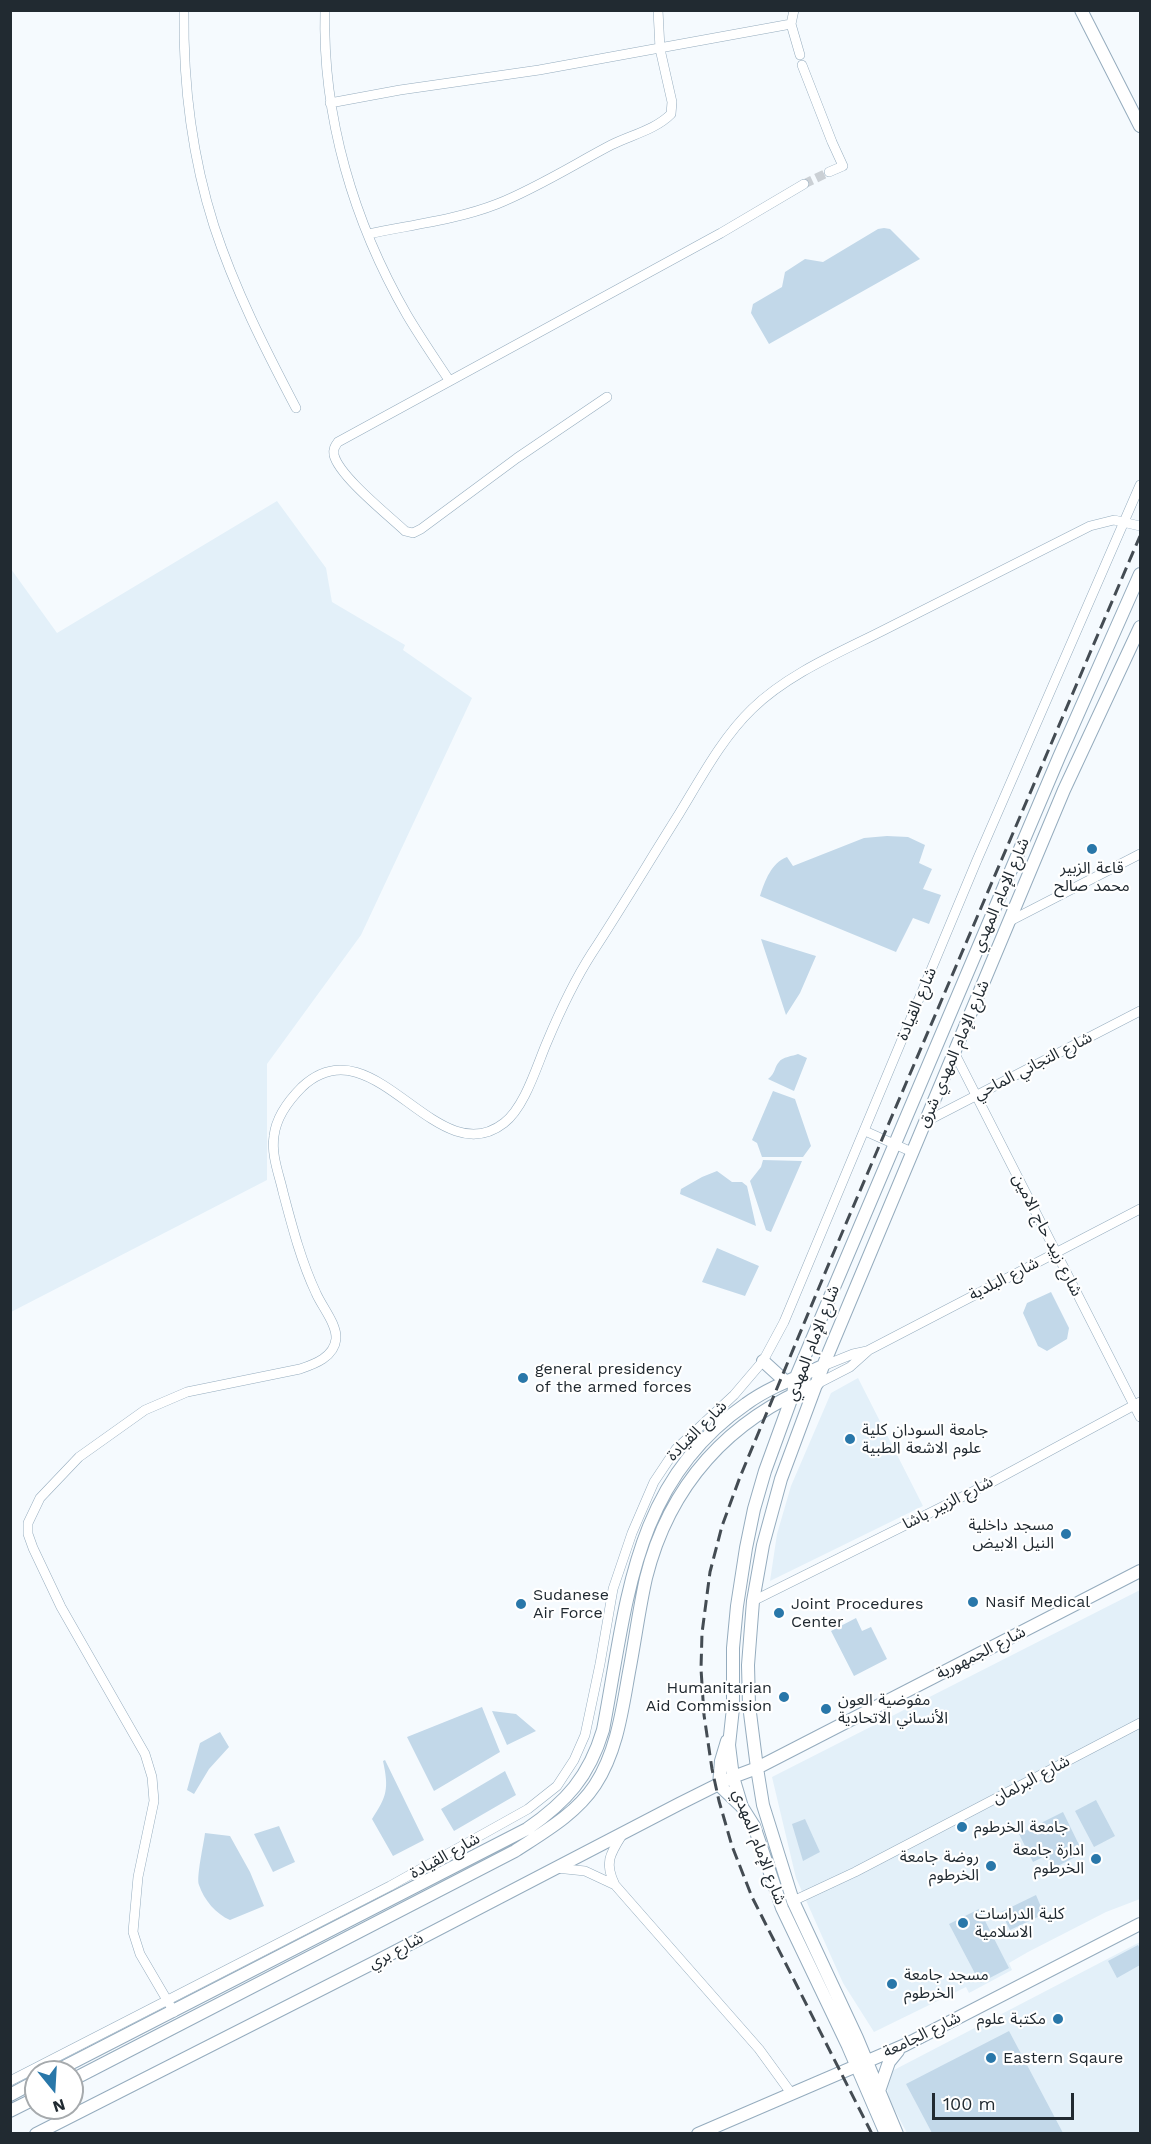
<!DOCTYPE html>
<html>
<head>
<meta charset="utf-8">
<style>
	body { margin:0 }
	#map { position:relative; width:1151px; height:2144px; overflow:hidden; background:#f5fafe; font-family:"Work Sans",sans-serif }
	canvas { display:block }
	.frame { position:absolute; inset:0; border:12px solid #212a31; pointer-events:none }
	.north { position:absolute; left:24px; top:2060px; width:60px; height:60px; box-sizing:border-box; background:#fff; border:2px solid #a6aaad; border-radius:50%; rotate:162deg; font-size:16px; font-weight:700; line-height:24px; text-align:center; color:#212a31 }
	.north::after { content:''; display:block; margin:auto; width:21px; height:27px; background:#2977a9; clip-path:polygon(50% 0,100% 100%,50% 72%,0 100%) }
	.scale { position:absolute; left:932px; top:2093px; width:142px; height:27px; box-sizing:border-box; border:3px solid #212a31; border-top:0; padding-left:8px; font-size:18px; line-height:21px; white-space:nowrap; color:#212a31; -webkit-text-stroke:4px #fff; paint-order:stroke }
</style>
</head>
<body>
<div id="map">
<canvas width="1151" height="2144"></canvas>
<div class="frame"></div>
<div class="north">N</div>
<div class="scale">100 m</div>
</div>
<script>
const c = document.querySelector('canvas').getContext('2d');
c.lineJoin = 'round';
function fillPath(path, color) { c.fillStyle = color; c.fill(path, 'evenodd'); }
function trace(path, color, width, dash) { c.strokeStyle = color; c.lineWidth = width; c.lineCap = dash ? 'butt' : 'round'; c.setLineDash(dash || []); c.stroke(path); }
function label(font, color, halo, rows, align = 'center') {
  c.font = font + ' "Work Sans","Noto Sans Arabic",sans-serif'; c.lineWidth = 4.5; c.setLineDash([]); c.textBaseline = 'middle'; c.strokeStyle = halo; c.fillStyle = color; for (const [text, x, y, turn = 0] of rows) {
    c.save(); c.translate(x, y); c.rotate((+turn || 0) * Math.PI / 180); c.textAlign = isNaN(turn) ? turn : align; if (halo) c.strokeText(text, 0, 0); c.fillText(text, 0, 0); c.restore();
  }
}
const built = new Path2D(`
	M277 501 326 568 332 602 405 645 403 650 472 698 361 935 267 1064V1180L11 1312V569L57 633Z
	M858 1378 923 1506 770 1581 777 1534 791 1486 831 1393Z
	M1140 1590V1899L1106 1912 1028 1952 1009 1963 1012 1970 969 1993 966 1987 874 2032 843 1983 796 1878 772 1777Z
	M1140 1942V2133H907L889 2099 887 2088 892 2071Z`);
const green = new Path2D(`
	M884 228 890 229 920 259 769 344 751 313 753 304 782 287 785 272 805 259 823 262 878 229Z
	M887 836 908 837 925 845 919 863 932 869 923 889 941 895 929 924 913 918 896 952 760 896C765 881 771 863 787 857L793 866 864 838Z
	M761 939 816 956 800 993 786 1015Z
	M798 1054 807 1058 794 1091 768 1079C776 1073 774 1067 779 1062 782 1057 793 1056 798 1054Z
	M773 1091 795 1099 811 1146 803 1157H762L757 1143 752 1140Z
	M763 1160 802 1161 771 1232 766 1230 750 1181 761 1167Z
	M717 1171 732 1182H742L747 1186 756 1226 680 1194 681 1189 702 1177Z
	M717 1248 759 1266 745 1296 702 1282Z
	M1051 1292 1069 1328 1067 1339 1047 1351 1038 1346 1023 1313 1027 1303Z
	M856 1618 862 1631 871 1627 887 1659 854 1676 831 1631Z
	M482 1707 500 1752 434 1791 407 1737Z
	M492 1711 516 1714 536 1731 507 1745Z
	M220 1732 229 1747 209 1769 194 1794 187 1790 200 1743Z
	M385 1760 424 1840 393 1856 372 1819C387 1796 389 1789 383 1761Z
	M505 1771 516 1795 454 1831 441 1809Z
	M1096 1800 1115 1836 1094 1847 1075 1811Z
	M1063 1812 1083 1853 1054 1868 1047 1855 1033 1862 1019 1834Z
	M805 1819 820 1852 803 1861 792 1824Z
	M279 1826 295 1862 273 1872 254 1834Z
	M205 1833 230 1836 250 1872 264 1906 230 1920C216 1914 204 1900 199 1885 196 1878 204 1842 205 1833Z
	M1036 1895 1044 1914 1010 1930 1001 1912Z
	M979 1909 1009 1968 980 1983 949 1924Z
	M1138 1945 1140 1949V1965L1117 1978 1108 1961Z
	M1009 2031 1063 2133H932L906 2084Z`);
const minorTunnel = new Path2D(`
	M804 184 829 172`);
const minor = new Path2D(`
	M184 10C183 83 192 157 214 226 235 290 265 349 296 408
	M325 10C322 117 354 223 407 315 420 337 435 359 449 380
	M794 10 791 24 800 55
	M802 65 832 142 843 166 829 172
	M330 103 400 90 539 70 791 24
	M368 234C410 225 456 220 497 204 537 188 573 165 611 145 631 135 655 130 671 114L672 102 660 49 658 10
	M607 397 517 458 421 529 413 533 405 531C388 515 339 476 334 455 333 449 335 446 338 442L721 233 804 184
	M1010 921 1140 854
	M954 1052 1140 1417
	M925 1122 1140 1011
	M865 1131 912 1152
	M823 1366 853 1354 867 1351
	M817 1384 850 1367 869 1350 1140 1209
	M753 1601 992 1482 1140 1402
	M622 1835C610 1854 604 1863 615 1885L759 2049 791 2093
	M556 1868 585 1871 615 1885
	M793 1901 855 1872 1140 1723
	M174 2012 140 1954 133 1932 138 1877 154 1801 152 1777 145 1754 61 1607 33 1548 28 1534V1523L40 1498 79 1457 145 1410 187 1392 300 1369C315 1364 334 1357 336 1339 337 1324 322 1307 316 1293 301 1261 292 1226 283 1192 279 1174 271 1155 274 1136 276 1118 289 1100 302 1087 374 1020 436 1176 504 1123 525 1107 537 1065 547 1042 560 1011 574 981 592 953 622 907 650 860 679 814 701 778 722 738 752 709 789 673 841 652 886 629 954 595 1022 561 1090 526L1114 520 1140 526
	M10 2081 390 1886 528 1809 557 1786 574 1760 585 1735 600 1664 613 1589 632 1533 654 1482 676 1449 734 1395 763 1361 784 1322 977 860 1140 485`);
const major = new Path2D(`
	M1081 10 1140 126
	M763 1361 786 1382
	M727 1741 721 1761 719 1785 741 1806
	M54 2072 527 1829C566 1802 589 1777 603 1730 627 1606 631 1483 746 1404 769 1387 798 1377 823 1366
	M72 2080 515 1851C544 1832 576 1814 595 1785 617 1751 622 1711 629 1672 635 1641 639 1609 646 1578 669 1485 729 1419 817 1384
	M879 2091 889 2062 898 2051
	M10 2095 36 2081
	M10 2111 36 2098
	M36 2134 379 1960 679 1804 733 1777 757 1768 1140 1571
	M698 2134 905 2045 1140 1924
	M886 2134 848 2046 782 1908 754 1826 742 1807 733 1777 729 1745 733 1708V1648L737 1606 746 1548 754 1509 765 1471 793 1394 796 1377 1059 757 1140 574
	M897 2134 857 2038 793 1901 763 1805 757 1768 749 1705 748 1665 753 1601 763 1545 781 1479 823 1366 1064 790 1140 627`);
const rail = new Path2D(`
	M872 2134 752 1897 732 1846 719 1801 712 1769 704 1715 701 1669 702 1633 710 1572 722 1526 740 1477 830 1261 1140 536`);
const markers = [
	[1092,849,6,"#2977a9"],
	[523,1378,6,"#2977a9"],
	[850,1439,6,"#2977a9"],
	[1066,1534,6,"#2977a9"],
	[973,1602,6,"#2977a9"],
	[521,1604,6,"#2977a9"],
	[779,1613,6,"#2977a9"],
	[784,1697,6,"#2977a9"],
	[826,1709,6,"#2977a9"],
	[962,1827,6,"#2977a9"],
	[1096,1859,6,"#2977a9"],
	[991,1866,6,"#2977a9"],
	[963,1923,6,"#2977a9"],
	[892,1984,6,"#2977a9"],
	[1058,2019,6,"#2977a9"],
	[991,2058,6,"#2977a9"]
];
const poiNames = [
	["قاعة الزبير",1092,868,"center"],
	["محمد صالح",1092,886,"center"],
	["general presidency",535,1369],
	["of the armed forces",535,1387],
	["جامعة السودان كلية",862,1430],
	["علوم الاشعة الطبية",862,1448],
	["مسجد داخلية",1054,1525,"right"],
	["النيل الابيض",1054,1543,"right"],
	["Sudanese",533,1595],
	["Air Force",533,1613],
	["Nasif Medical",985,1602],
	["Joint Procedures",791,1604],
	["Center",791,1622],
	["Humanitarian",772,1688,"right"],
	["Aid Commission",772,1706,"right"],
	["مفوضية العون",838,1700],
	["الأنساني الاتحادية",838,1718],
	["جامعة الخرطوم",974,1827],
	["ادارة جامعة",1084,1850,"right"],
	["الخرطوم",1084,1868,"right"],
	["روضة جامعة",979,1857,"right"],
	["الخرطوم",979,1875,"right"],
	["كلية الدراسات",975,1914],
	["الاسلامية",975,1932],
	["مسجد جامعة",904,1975],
	["الخرطوم",904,1993],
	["مكتبة علوم",1046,2019,"right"],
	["Eastern Sqaure",1003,2058]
];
const streetNames = [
	["شارع الإمام المهدي",1001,895,-67],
	["شارع القيادة",917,1004,-67],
	["شارع الإمام المهدي شرق",954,1054,-67],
	["شارع التجاني الماحي",1033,1066,-27],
	["شارع زبيد حاج الامين",1047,1235,63],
	["شارع البلدية",1004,1279,-27],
	["شارع الإمام المهدي",813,1343,-69],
	["شارع القيادة",697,1431,-45],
	["شارع الزبير باشا",948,1503,-27],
	["شارع الجمهورية",981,1653,-27],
	["شارع البرلمان",1031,1780,-28],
	["شارع الإمام المهدي",759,1847,69],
	["شارع القيادة",445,1856,-29],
	["شارع بري",396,1951,-28],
	["شارع الجامعة",922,2035,-26]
];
fillPath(built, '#e3f0f9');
fillPath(green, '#c2d8e9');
trace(minorTunnel, '#cbd0d5', 9, [9, 4.5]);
trace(minor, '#95acbe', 10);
trace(major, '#95acbe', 14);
trace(minor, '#fff', 9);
trace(major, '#fff', 12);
trace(rail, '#444c53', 3, [12, 6]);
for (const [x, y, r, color] of markers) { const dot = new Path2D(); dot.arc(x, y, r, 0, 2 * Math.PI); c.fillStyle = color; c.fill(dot); trace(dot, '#fff', 2); }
label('16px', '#212a31', '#fff', poiNames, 'left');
label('16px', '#212a31', '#fff', streetNames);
</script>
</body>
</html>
